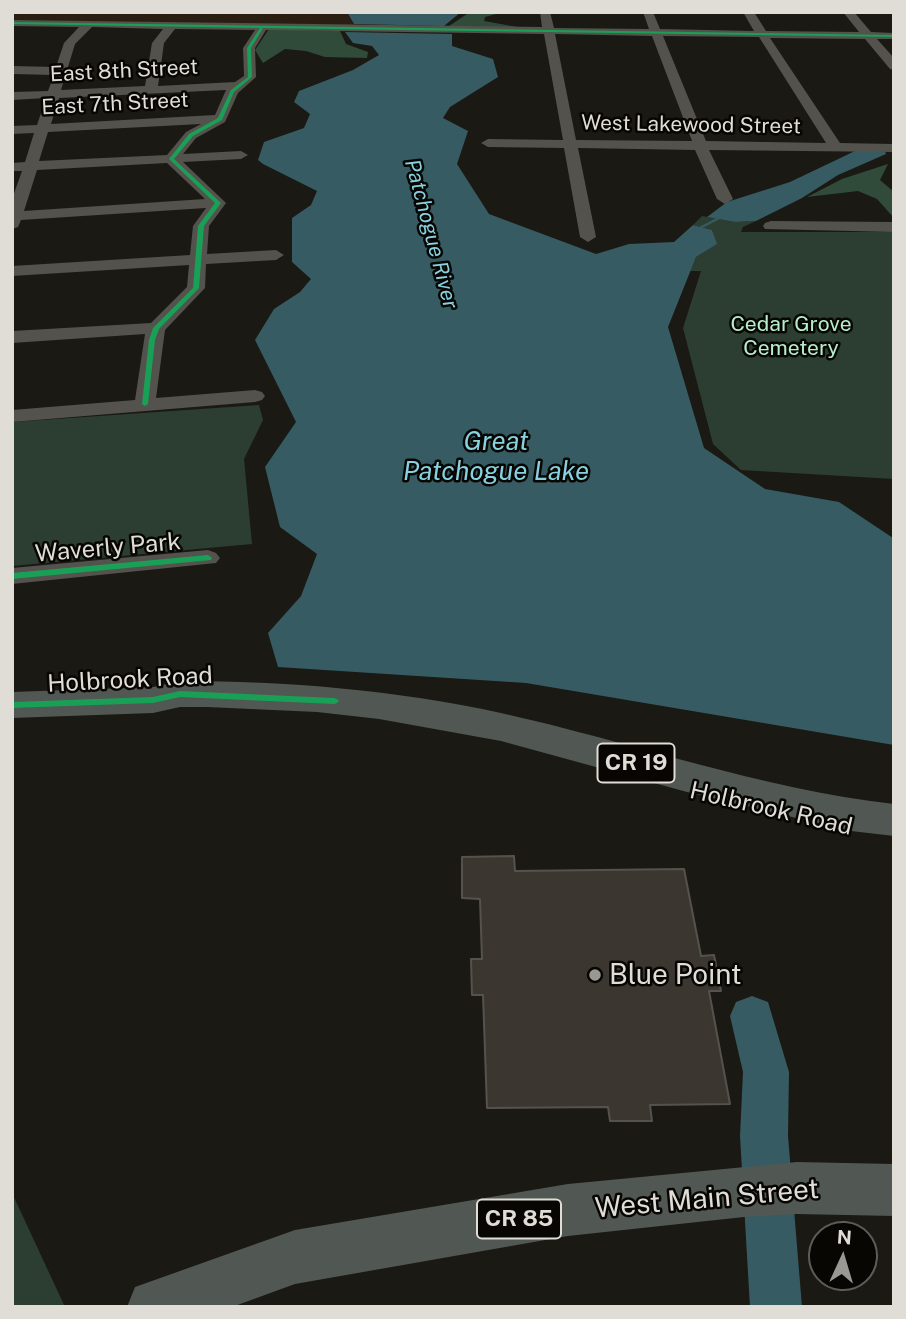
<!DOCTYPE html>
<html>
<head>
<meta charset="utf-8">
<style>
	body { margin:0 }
	#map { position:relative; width:906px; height:1319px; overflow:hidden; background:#1a1913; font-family:"Public Sans",sans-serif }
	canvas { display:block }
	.frame { position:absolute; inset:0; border:14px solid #dfddd6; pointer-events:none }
	.north { position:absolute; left:808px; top:1221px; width:70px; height:70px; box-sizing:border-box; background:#070603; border:2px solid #5d5c57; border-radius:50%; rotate:4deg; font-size:19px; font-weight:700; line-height:28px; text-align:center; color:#dfddd6 }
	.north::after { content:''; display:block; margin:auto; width:24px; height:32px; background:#9a9892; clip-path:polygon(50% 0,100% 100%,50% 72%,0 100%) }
</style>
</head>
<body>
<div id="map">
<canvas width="906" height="1319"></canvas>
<div class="frame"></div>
<div class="north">N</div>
</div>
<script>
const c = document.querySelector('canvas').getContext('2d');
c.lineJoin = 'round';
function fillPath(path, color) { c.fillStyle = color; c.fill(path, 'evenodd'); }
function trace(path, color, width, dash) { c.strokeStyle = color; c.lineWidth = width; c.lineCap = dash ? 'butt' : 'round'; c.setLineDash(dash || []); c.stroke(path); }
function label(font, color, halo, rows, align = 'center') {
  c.font = font + ' "Public Sans",sans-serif'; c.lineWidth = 5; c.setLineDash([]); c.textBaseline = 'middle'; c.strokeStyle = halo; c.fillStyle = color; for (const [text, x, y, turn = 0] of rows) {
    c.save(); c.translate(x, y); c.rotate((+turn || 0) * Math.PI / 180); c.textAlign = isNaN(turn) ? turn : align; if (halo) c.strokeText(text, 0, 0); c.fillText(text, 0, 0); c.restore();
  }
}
const education = new Path2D(`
	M12 12H346L354 24 353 26 12 23Z`);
const green = new Path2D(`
	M702 216 735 222 756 221 743 227 741 232H894V479L741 470 713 444 683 328 701 271H690L696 257 716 244 712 230 693 225Z
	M259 405 263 420 244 459 252 544 12 566V422Z
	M12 1193 65 1307H12Z`);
const forest = new Path2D(`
	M470 12 500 13 485 17 484 21 523 28 449 26Z
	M269 29 340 31 346 44 368 52 367 58 325 57 306 51 285 49 263 63 255 50Z
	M888 164 880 180 894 192V218L877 199 858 191 807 197 842 179Z`);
const water = new Path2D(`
	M347 12H461L444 26 354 24Z
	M345 32 452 34V46L493 59 498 77 450 107 443 118 468 131 457 164 489 214 596 254 629 244 674 242 693 225 712 230 717 244 696 257 668 327 704 448 765 489 839 502 893 538 894 745 526 683 278 667 268 633 301 596 317 554 280 527 265 467 296 422 255 340 274 309 300 292 311 279 292 262V218L311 205 317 191 263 164 258 160 264 142 304 128 310 114 294 102 299 91 353 70 379 55 372 46 353 43Z
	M855 151H885L886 154 838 175 802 198 756 221 735 222 707 217 727 202 790 182Z`);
const stream = new Path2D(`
	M696 230 721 217`);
const river = new Path2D(`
	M752 996 768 1002 789 1072 788 1136 802 1307H750L740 1136 743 1072 730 1016 736 1002Z`);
const building = new Path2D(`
	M514 856 515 871 684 869 701 956 714 955 721 991H709L730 1104 650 1105 652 1121H610L608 1107 487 1108 483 995H472L471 959H482L480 899 462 898V857Z`);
const minor = new Path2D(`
	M540 12H550L554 28 649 29 643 12H653L660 29 754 31 743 12H754L766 31 859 32 843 12H854L871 32 894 33V39H877L894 58V70L890 69 865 39 770 38 840 143 894 144V152L709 150 733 199 725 204 717 199 695 150 578 148 596 237 588 242 580 237 564 148 488 147 481 143 488 139 563 140 544 34 266 30 255 48 256 77 238 93 225 122 196 138 183 154 241 151 248 155 241 159 183 162 226 203 209 226 207 254 276 250 284 255 276 260 206 264 205 288 165 330 156 398 255 390 262 392 265 396 262 400 255 402 12 422V410L135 400 145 334 12 343V331L151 323 187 287 189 265 12 276V266L190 255 193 226 206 208 21 220 18 227 12 229V199L22 171H12V163L25 162 34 133 12 134V126L37 125 46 98 12 100V92L48 91 54 75 12 74V66L56 67 64 43 79 27 12 26V20L542 27ZM92 27 163 29 152 43 145 86 61 90 75 44ZM175 29 255 30 243 48 244 76 235 82 158 86 164 43ZM555 34 652 36 692 141 576 140ZM663 36 759 37 826 143 706 141ZM226 90 215 115 51 124 59 98ZM201 124 186 132 167 155 39 161 48 132ZM167 163 205 199 24 211 37 170Z
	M771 221 894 222V232L765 229 763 226 765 223Z
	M208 550 216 553 220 558 216 563 12 584V568Z`);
const major = new Path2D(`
	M180 681C287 681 396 690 501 713 632 742 760 789 894 804V836L851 831 687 792 501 741 379 719 317 712 207 707H180L153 713 12 718V692L153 687Z
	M797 1162 894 1164V1216L797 1214 744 1217 568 1236 295 1284 232 1307H127L135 1287 295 1230 568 1184Z`);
const cycleway = new Path2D(`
	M12 22 894 35V37L263 28 251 48 252 77 234 92 222 120 193 136 174 159 221 203 204 226 199 288 159 329 155 340 148 404 145 406 142 404 149 340 153 328 193 288 198 226 215 203 169 159 189 134 218 118 231 90 248 77 247 48 260 28 12 24Z
	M208 555 212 558 211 560 12 579V573Z
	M180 691 334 698 337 699 339 701 337 703 334 704 180 697 153 703 12 708V702L153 697Z`);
const markers = [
	[595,975,7,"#9a9892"]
];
const farStreetnames = [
	["East 8th Street",124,71,-3],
	["East 7th Street",115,104,-3],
	["West Lakewood Street",691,125,1]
];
const farWaternames = [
	["Patchogue River",431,234,75]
];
const farParknames = [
	["Cedar Grove",791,325],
	["Cemetery",791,349]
];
const shields = [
	[636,763,77],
	[519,1219,84]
];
const shieldNames = [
	["CR 19",636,763],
	["CR 85",519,1219]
];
const streetNames = [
	["Waverly Park",108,548,-5],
	["Holbrook Road",130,680,-3],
	["Holbrook Road",771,809,13]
];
const waterNames = [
	["Great",496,442],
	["Patchogue Lake",496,472]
];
const nearPoinames = [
	["Blue Point",609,975]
];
const nearStreetnames = [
	["West Main Street",707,1199,-5]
];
fillPath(education, '#2a1e12');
fillPath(green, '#2c3e32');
fillPath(forest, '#314b3b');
fillPath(water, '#375b62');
trace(stream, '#375b62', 2.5);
fillPath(river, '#375b62');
fillPath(building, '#3c3630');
trace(building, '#55524d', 2);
fillPath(minor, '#53524d');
fillPath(major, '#515753');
fillPath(cycleway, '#1a9f57');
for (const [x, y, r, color] of markers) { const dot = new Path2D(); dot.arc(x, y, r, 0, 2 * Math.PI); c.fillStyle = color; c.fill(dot); trace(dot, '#070603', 2.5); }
label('21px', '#dfddd6', '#070603', farStreetnames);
label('italic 21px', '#87d1e1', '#070603', farWaternames);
label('21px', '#b5eeca', '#070603', farParknames);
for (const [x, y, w] of shields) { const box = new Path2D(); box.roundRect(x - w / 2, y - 19.5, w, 39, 5); c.fillStyle = '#070603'; c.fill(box); trace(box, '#dfddd6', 2); }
label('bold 23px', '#dfddd6', null, shieldNames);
label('24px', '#dfddd6', '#070603', streetNames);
label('italic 26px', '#87d1e1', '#070603', waterNames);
label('28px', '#dfddd6', '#070603', nearPoinames, 'left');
label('28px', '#dfddd6', '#070603', nearStreetnames);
</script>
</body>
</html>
